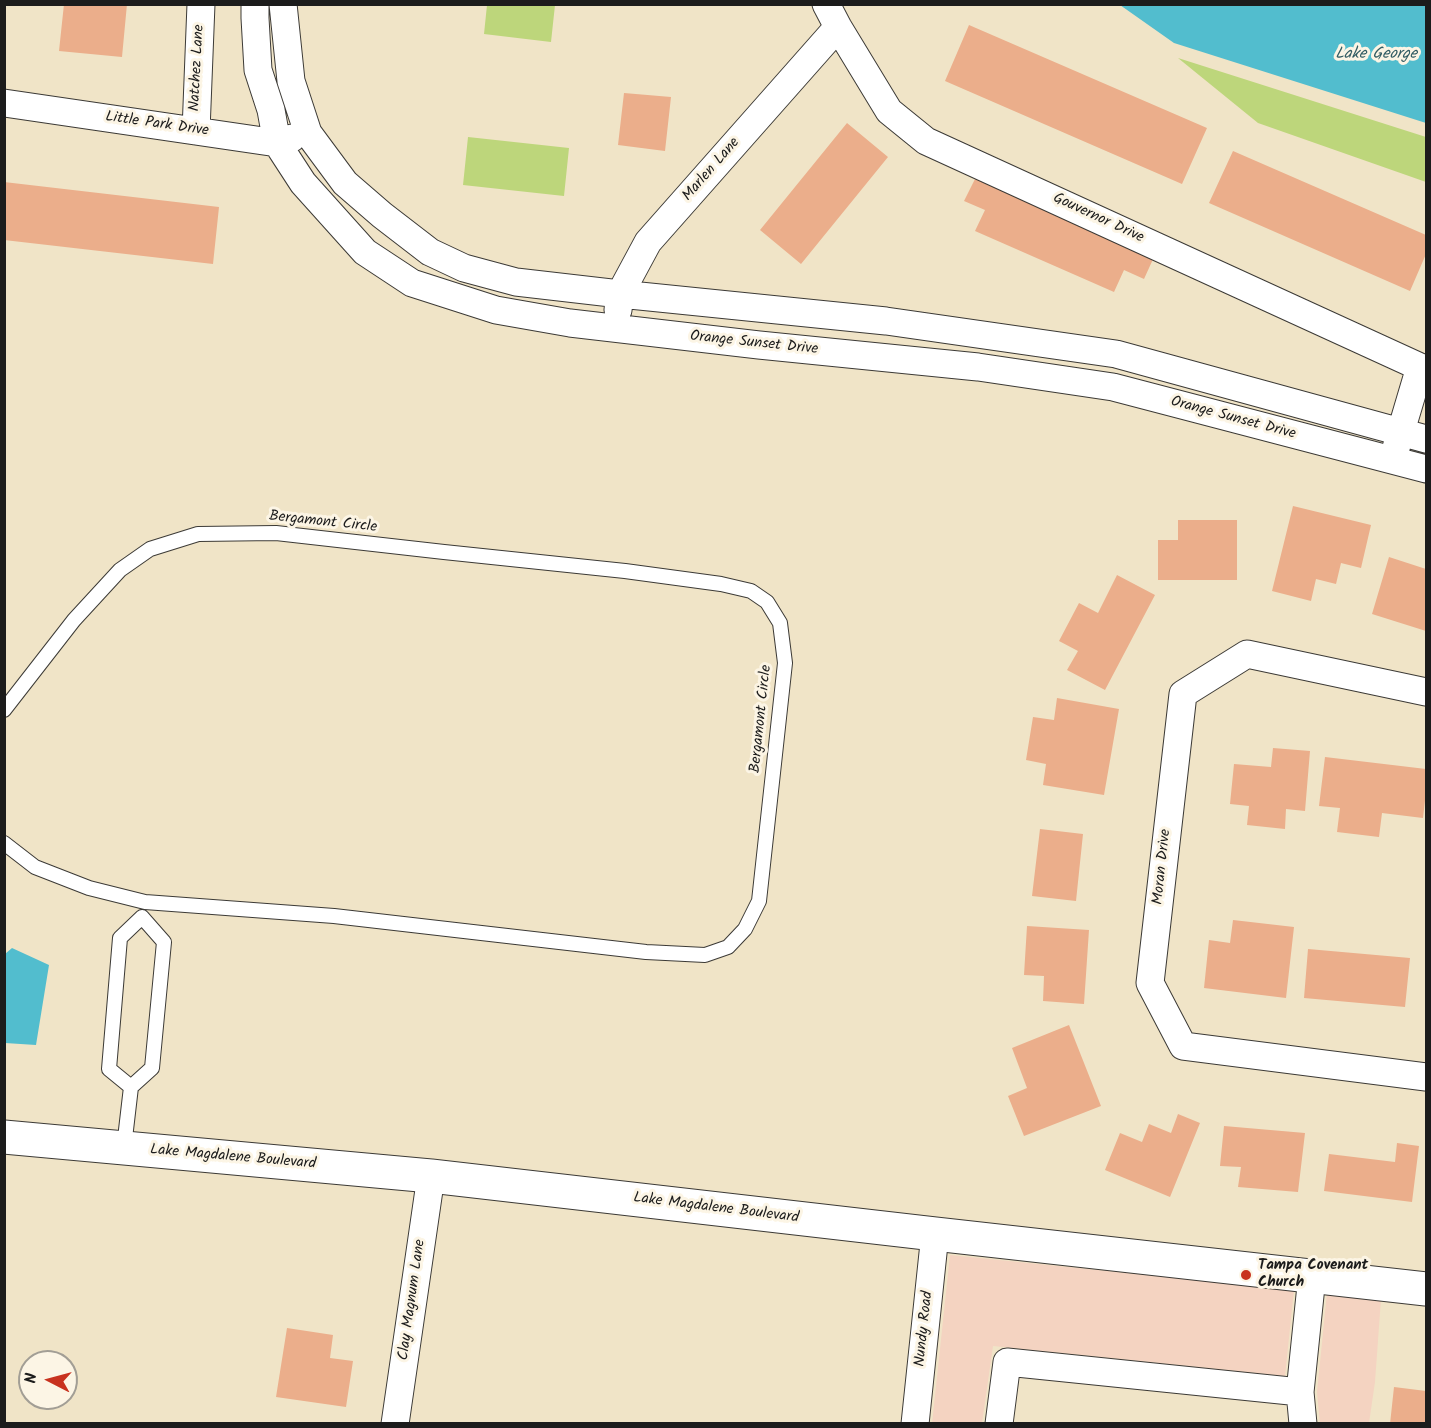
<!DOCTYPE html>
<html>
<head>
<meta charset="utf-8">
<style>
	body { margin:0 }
	#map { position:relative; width:1431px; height:1428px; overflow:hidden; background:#f0e4c7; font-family:Kalam,sans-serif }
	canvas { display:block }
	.frame { position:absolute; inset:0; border:6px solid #1c1c1c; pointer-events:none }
	.north { position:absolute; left:18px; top:1350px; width:60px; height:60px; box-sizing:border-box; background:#fcf5e5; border:2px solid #a29e95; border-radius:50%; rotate:276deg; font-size:16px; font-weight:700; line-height:24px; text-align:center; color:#1c1c1c }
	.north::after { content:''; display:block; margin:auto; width:21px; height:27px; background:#c8321e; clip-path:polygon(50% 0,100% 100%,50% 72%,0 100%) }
</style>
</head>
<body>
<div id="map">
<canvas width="1431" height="1428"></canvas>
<div class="frame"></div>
<div class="north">N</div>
</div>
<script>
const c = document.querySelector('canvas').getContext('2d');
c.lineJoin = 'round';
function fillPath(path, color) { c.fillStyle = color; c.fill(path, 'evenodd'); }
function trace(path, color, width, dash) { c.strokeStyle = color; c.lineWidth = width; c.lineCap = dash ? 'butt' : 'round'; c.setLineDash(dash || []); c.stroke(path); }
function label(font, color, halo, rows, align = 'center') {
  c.font = font + ' Kalam,sans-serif'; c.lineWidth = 6; c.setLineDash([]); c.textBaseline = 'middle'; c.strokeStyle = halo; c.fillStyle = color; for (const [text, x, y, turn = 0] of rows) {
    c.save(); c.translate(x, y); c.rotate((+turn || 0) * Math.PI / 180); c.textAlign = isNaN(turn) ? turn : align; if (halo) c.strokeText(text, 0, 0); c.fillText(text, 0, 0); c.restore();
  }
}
const built = new Path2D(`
	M950 1255 1294 1290 1285 1376 993 1346 982 1423 932 1424Z
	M1327 1293 1381 1299 1375 1382 1369 1423 1320 1424 1317 1392Z`);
const green = new Path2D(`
	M487 5H555L551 42 484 34Z
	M1178 58 1426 137V182L1258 123Z
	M468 137 569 148 564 196 463 185Z`);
const water = new Path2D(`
	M1120 5H1426V123L1174 43Z
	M12 948 49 965 36 1045 5 1043V954Z`);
const building = new Path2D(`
	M64 4H127L122 57 59 51Z
	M969 25 1207 128 1182 184 945 81Z
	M624 93 671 97 665 151 618 145Z
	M847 123 888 157 801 264 760 230Z
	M1233 151 1426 235V254L1410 291 1209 203Z
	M975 179 1154 257 1144 279 1124 270 1114 292 975 231 985 210 964 201Z
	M4 182 219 207 213 264 4 240Z
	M1293 506 1371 525 1361 568 1341 563 1336 584 1316 579 1311 601 1272 591Z
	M1178 520H1237V580H1158V540H1178Z
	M1389 557 1426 569V631L1372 614Z
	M1117 575 1155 595 1105 690 1067 670 1078 651 1059 641 1079 603 1098 613Z
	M1057 698 1119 709 1104 795 1043 785 1046 764 1026 760 1033 717 1054 720Z
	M1273 748 1310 751 1305 811 1286 809 1285 829 1247 825 1249 806 1230 804 1234 764 1271 767Z
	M1325 757 1426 769V792L1423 818 1382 813 1379 837 1337 832 1340 808 1319 806Z
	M1040 829 1083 834 1076 901 1032 896Z
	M1233 920 1294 927 1286 998 1204 988 1209 940 1230 943Z
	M1027 926 1089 930 1084 1004 1043 1001 1044 976 1024 975Z
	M1308 949 1410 958 1405 1007 1304 998Z
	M1069 1025 1101 1106 1024 1136 1008 1096 1027 1088 1012 1048Z
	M1178 1114 1200 1123 1170 1197 1105 1170 1120 1133 1142 1142 1149 1124 1171 1133Z
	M1224 1126 1305 1133 1298 1192 1238 1187 1241 1167 1220 1166Z
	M1397 1143 1419 1146 1412 1202 1324 1191 1329 1154 1395 1162Z
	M287 1328 333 1335 330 1358 353 1361 346 1407 276 1397Z
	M1394 1387 1426 1391V1424H1390Z`);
const service = new Path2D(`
	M4 710 74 620 120 570 150 549 198 534 276 533 444 552 625 571 721 584 751 591 767 602 780 623 785 663 759 901 745 929 728 947 705 955 646 952 334 916 145 902 89 888 35 867 4 843
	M131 1087 109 1069 120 938 142 917
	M124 1147 131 1087 152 1068 164 942 142 917`);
const minor = new Path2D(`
	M255 4V18L258 70 271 110 277 143 303 183 365 252 412 283 496 310 570 323 759 345 978 367 1113 387 1426 469
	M283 4 291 81 308 133 345 183 382 215 430 252 464 268 516 282 620 294 886 321 1116 354 1426 439
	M826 4 838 27 889 111 926 141 1420 367 1426 368
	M4 103 277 143 292 138
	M196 131 201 4
	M618 310 620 294 648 242 838 27
	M1396 448 1420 367
	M1426 692 1247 654 1183 694 1150 983 1183 1046 1426 1077
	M395 1424 431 1176
	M915 1424 935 1234
	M999 1424 1007 1362 1300 1392
	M1303 1424 1300 1392 1312 1276`);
const tertiary = new Path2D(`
	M4 1137 431 1176 935 1234 1426 1289`);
const markers = [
	[1246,1275,6,"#c8321e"]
];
const streetNames = [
	["Natchez Lane",198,68,-87],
	["Little Park Drive",157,125,8],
	["Marlen Lane",712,170,-49],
	["Gouvernor Drive",1098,219,25],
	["Orange Sunset Drive",754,344,6],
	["Orange Sunset Drive",1233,419,15],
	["Bergamont Circle",323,523,6],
	["Bergamont Circle",762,719,-84],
	["Moran Drive",1163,867,-84],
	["Lake Magdalene Boulevard",233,1158,5],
	["Lake Magdalene Boulevard",716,1209,7],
	["Clay Magnum Lane",413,1300,-82],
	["Nundy Road",925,1329,-84]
];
const poiNames = [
	["Tampa Covenant",1258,1266],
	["Church",1258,1283]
];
const waterNames = [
	["Lake George",1376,55]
];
fillPath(built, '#f4d3c1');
fillPath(green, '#bdd67b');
fillPath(water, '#52bdce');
fillPath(building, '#ebae8b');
trace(service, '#3c3a36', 16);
trace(minor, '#3c3a36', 29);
trace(tertiary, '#3c3a36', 35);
trace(service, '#fff', 14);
trace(minor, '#fff', 27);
trace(tertiary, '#fff', 33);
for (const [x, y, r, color] of markers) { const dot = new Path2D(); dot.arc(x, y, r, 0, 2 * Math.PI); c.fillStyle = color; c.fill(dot); trace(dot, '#fcf5e5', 2); }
label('15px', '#1c1c1c', '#fcf5e5', streetNames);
label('bold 15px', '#1c1c1c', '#fcf5e5', poiNames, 'left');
label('italic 16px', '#325c63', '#fcf5e5', waterNames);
</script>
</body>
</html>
